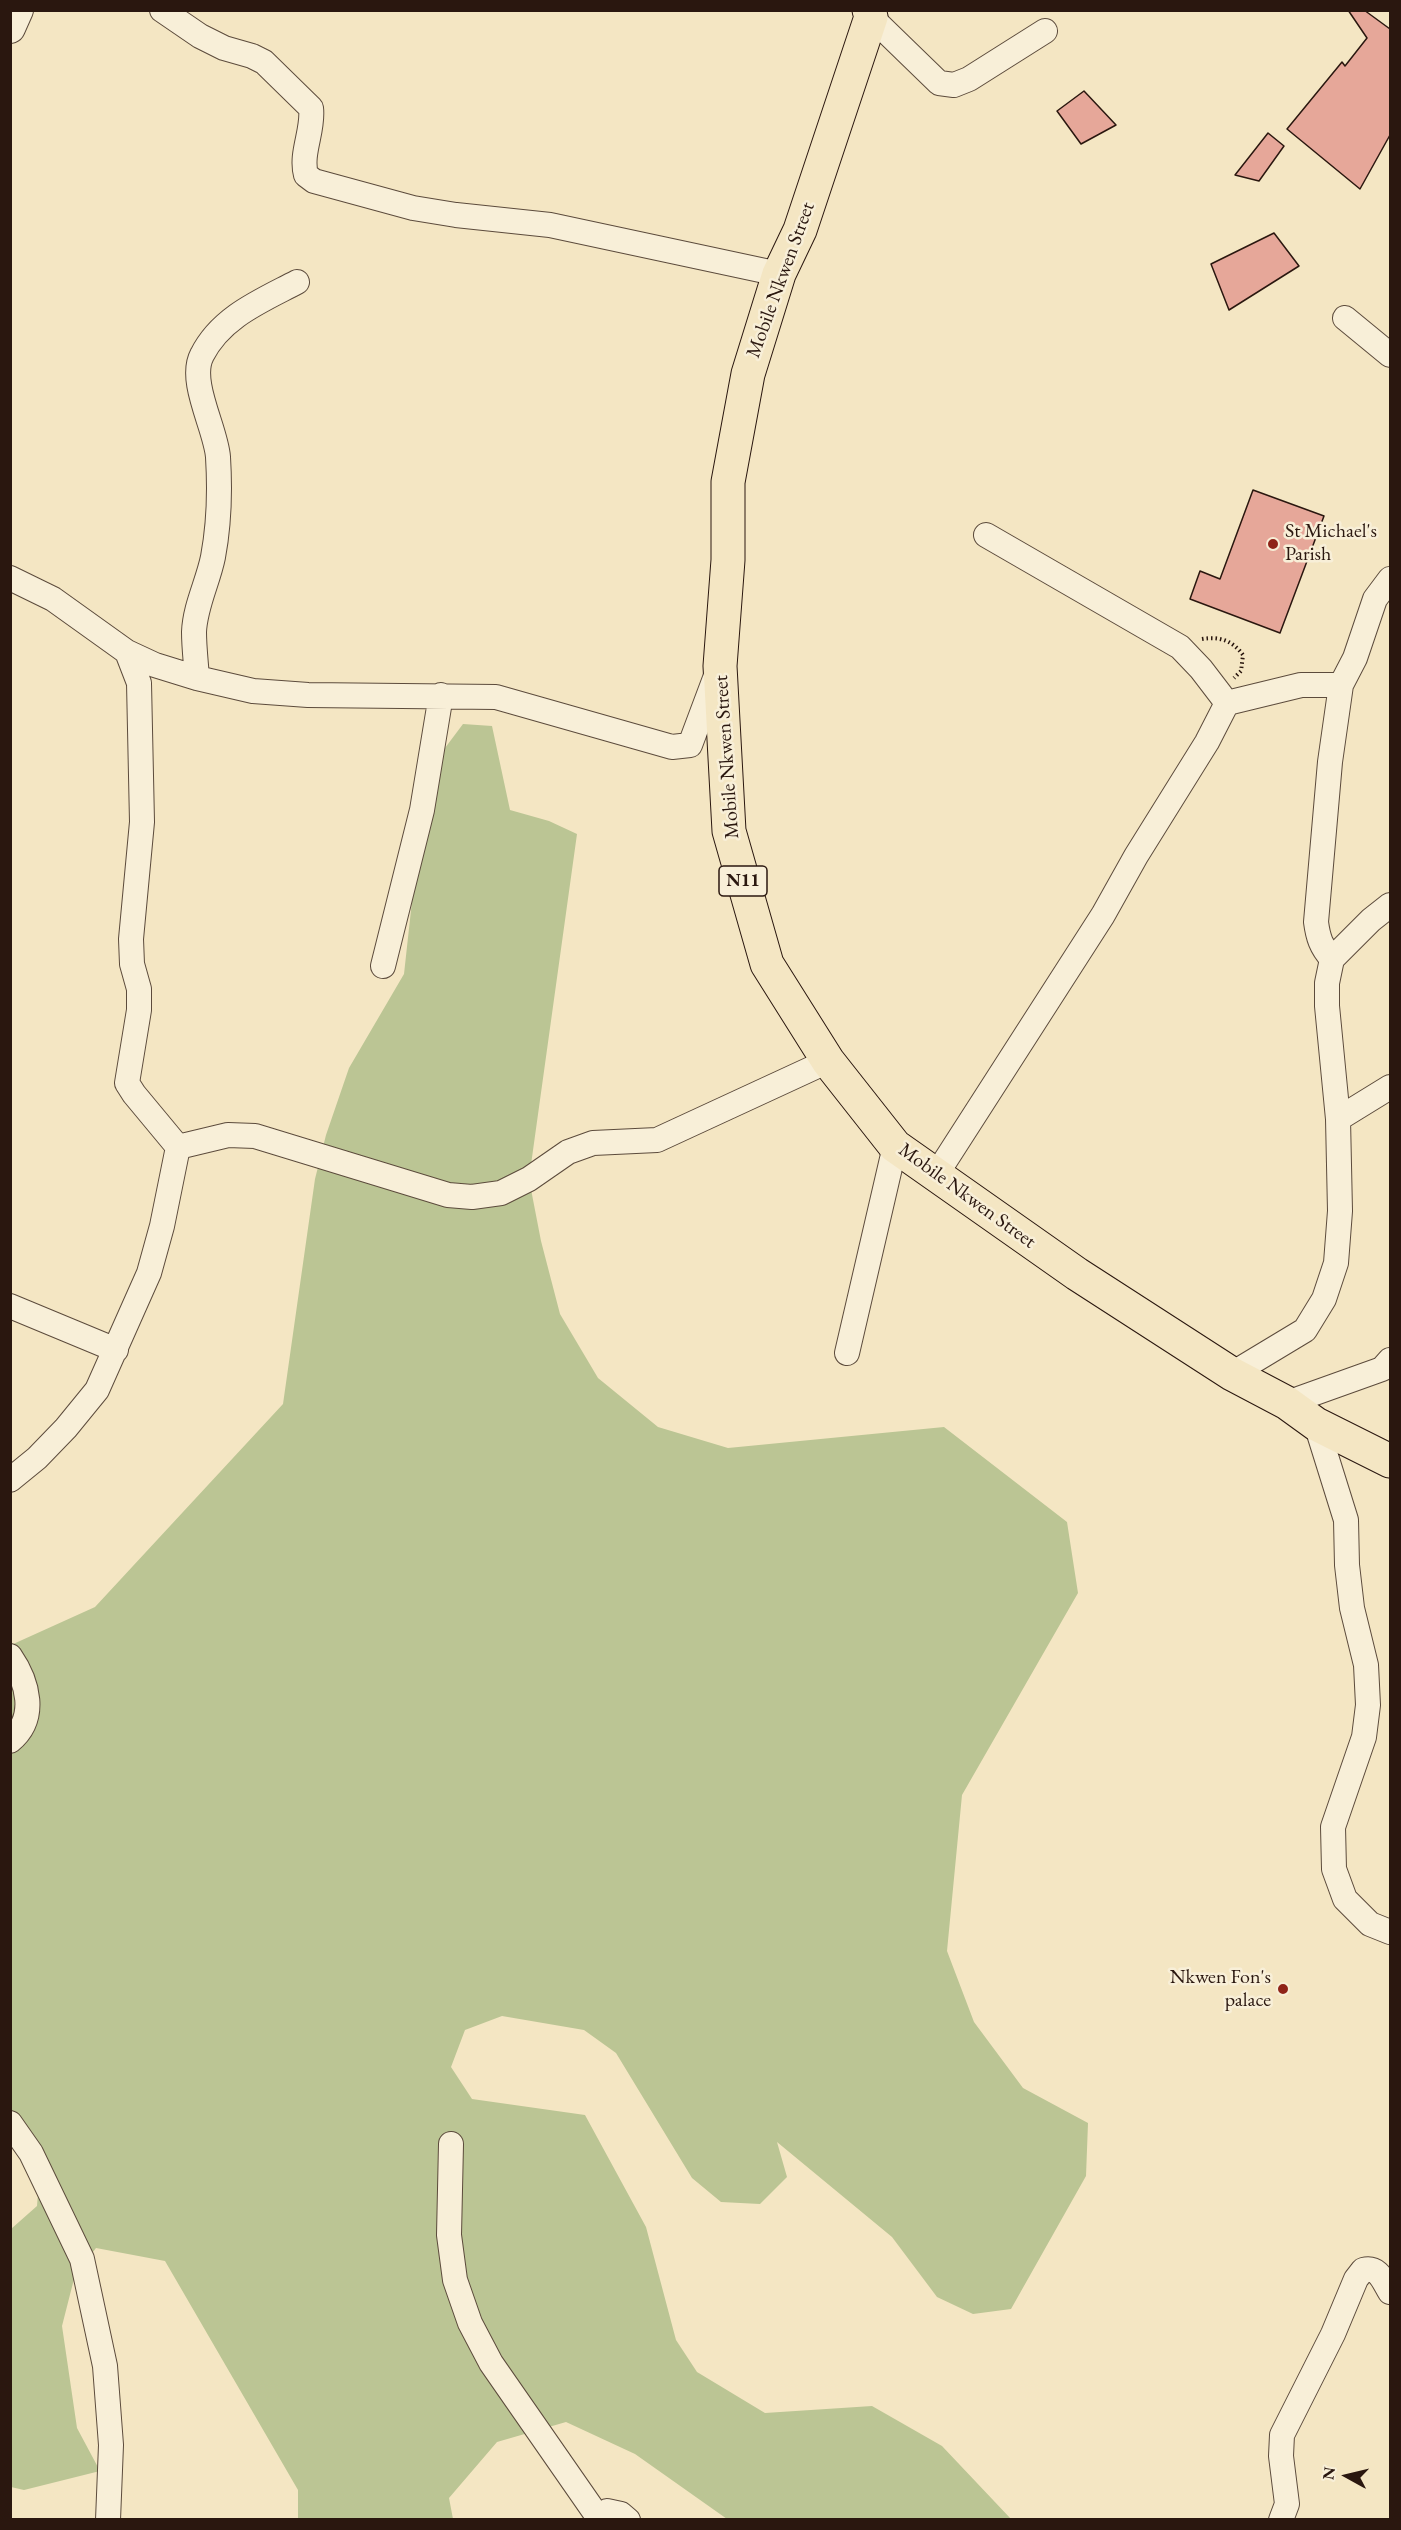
<!DOCTYPE html>
<html>
<head>
<meta charset="utf-8">
<style>
	body { margin:0 }
	#map { position:relative; width:1401px; height:2530px; overflow:hidden; background:#f4e6c3; font-family:"EB Garamond",serif }
	canvas { display:block }
	.frame { position:absolute; inset:0; border:12px solid #2a170f; pointer-events:none }
	.north { position:absolute; left:1317px; top:2446px; width:60px; height:60px; -webkit-text-stroke:4px #f8efd8; paint-order:stroke; rotate:278deg; font-size:16px; font-weight:700; line-height:24px; text-align:center; color:#2a170f }
	.north::after { content:''; display:block; margin:auto; width:21px; height:27px; background:#2a170f; clip-path:polygon(50% 0,100% 100%,50% 72%,0 100%) }
</style>
</head>
<body>
<div id="map">
<canvas width="1401" height="2530"></canvas>
<div class="frame"></div>
<div class="north">N</div>
</div>
<script>
const c = document.querySelector('canvas').getContext('2d');
c.lineJoin = 'round';
function fillPath(path, color) { c.fillStyle = color; c.fill(path, 'evenodd'); }
function trace(path, color, width, dash) { c.strokeStyle = color; c.lineWidth = width; c.lineCap = dash ? 'butt' : 'round'; c.setLineDash(dash || []); c.stroke(path); }
function label(font, color, halo, rows, align = 'center') {
  c.font = font + ' "EB Garamond",serif'; c.lineWidth = 5; c.setLineDash([]); c.textBaseline = 'middle'; c.strokeStyle = halo; c.fillStyle = color; for (const [text, x, y, turn = 0] of rows) {
    c.save(); c.translate(x, y); c.rotate((+turn || 0) * Math.PI / 180); c.textAlign = isNaN(turn) ? turn : align; if (halo) c.strokeText(text, 0, 0); c.fillText(text, 0, 0); c.restore();
  }
}
const green = new Path2D(`
	M463 724 492 726 510 810 549 821 577 834 529 1179 541 1241 560 1314 598 1378 658 1427 728 1448 944 1427 1067 1522 1078 1593 962 1795 947 1951 974 2022 1023 2088 1088 2123 1086 2176 1011 2309 973 2314 937 2297 892 2237 777 2142 787 2177 760 2204 721 2202 692 2178 616 2053 584 2030 502 2016 465 2030 451 2067 472 2099 585 2115 646 2227 676 2340 697 2372 765 2413 872 2406 942 2446 1011 2519H727L635 2454 566 2422 497 2442 449 2498 453 2519H298V2490L165 2261 96 2248 75 2275 62 2326 77 2428 100 2471 24 2490 11 2487V2229L37 2206 40 2169 11 2131V1645L95 1607 283 1404 315 1179 326 1135 349 1068 404 974 422 810 430 768Z`);
const building = new Path2D(`
	M1348 10H1364L1390 29V135L1360 189 1287 129 1342 62 1345 66 1367 38Z
	M1084 91 1116 125 1081 144 1057 111Z
	M1268 133 1284 146 1259 181 1235 175Z
	M1274 233 1299 266 1229 310 1211 264Z
	M1253 490 1324 516 1280 633 1190 599 1200 571 1220 579Z`);
const path = new Path2D(`
	M1202 639C1220 636 1233 641 1243 655L1241 671 1234 678`);
const minor = new Path2D(`
	M162 10 200 36 224 48 252 56 264 62 311 108C314 130 300 153 306 175L314 181 413 208 456 215 550 225 779 274
	M871 17 939 83 954 85 969 79 1045 31
	M1345 318 1390 355
	M10 578 53 599 127 652 155 665 197 678 253 691 308 695 496 697 672 747 690 745 717 673
	M127 652 139 683 142 822 131 939 132 964 139 989V1010L127 1083 134 1094 178 1147
	M197 678C196 663 194 647 194 632 195 606 208 582 213 557 219 525 220 489 218 457 216 429 188 381 202 355 221 317 261 301 297 282
	M1227 703 1301 685H1341
	M1332 959C1321 947 1318 937 1316 922L1330 762 1341 685 1355 658 1375 599 1390 579
	M383 966 422 810 441 695
	M1338 1119 1390 1087
	M178 1147 228 1135 255 1136 448 1195 472 1197 501 1193 529 1179 568 1152 593 1143 657 1140 828 1061
	M936 1175 1103 915 1136 856 1207 742 1227 703 1201 669 1180 647 986 535
	M10 1306 116 1350
	M847 1353 895 1146
	M1232 1374 1305 1330 1324 1299 1336 1263 1340 1211 1338 1119 1327 1006V983L1332 959 1371 920 1390 905
	M1287 1403 1382 1369 1390 1360
	M1316 1424 1346 1520 1347 1565 1352 1608 1366 1665 1368 1705 1364 1737 1333 1827 1334 1869 1345 1899 1370 1924 1390 1932
	M10 1480 37 1458 66 1428 97 1390 149 1273 162 1226 178 1147
	M10 1656C28 1682 38 1718 10 1741
	M10 2123 31 2153 82 2259 105 2366 111 2445 108 2520
	M451 2144 449 2235 455 2280 470 2323 491 2363 598 2517
	M596 2520 607 2511 621 2514 628 2520
	M1281 2520 1287 2504 1281 2456 1282 2435 1333 2334 1356 2279 1363 2270C1379 2266 1383 2281 1390 2292`);
const tertiary = new Path2D(`
	M10 28 18 10`);
const trunk = new Path2D(`
	M869 10 871 17 800 230 779 274 748 374 728 482V560L720 666 729 831 767 964 828 1061 895 1146 1077 1274 1232 1374 1287 1403 1316 1424 1390 1461`);
const markers = [
	[1273,544,6,"#8f2418"],
	[1283,1989,6,"#8f2418"]
];
const shields = [
	[743,881,48]
];
const shieldNames = [
	["N11",743,881]
];
const streetNames = [
	["Mobile Nkwen Street",781,280,-70],
	["Mobile Nkwen Street",727,757,-94],
	["Mobile Nkwen Street",967,1196,36]
];
const poiNames = [
	["St Michael's",1285,532],
	["Parish",1285,555],
	["Nkwen Fon's",1271,1978,"right"],
	["palace",1271,2001,"right"]
];
fillPath(green, '#bbc594');
fillPath(building, '#e6a799');
trace(building, '#2a170f', 1.5);
trace(minor, '#5c4b3c', 26);
trace(tertiary, '#5c4b3c', 32);
trace(trunk, '#2a170f', 35);
trace(path, '#2a170f', 4, [1.5, 3]);
trace(minor, '#f8efd8', 24);
trace(tertiary, '#f8efd8', 30);
trace(trunk, '#f4e6c3', 33);
for (const [x, y, r, color] of markers) { const dot = new Path2D(); dot.arc(x, y, r, 0, 2 * Math.PI); c.fillStyle = color; c.fill(dot); trace(dot, '#f8efd8', 2); }
for (const [x, y, w] of shields) { const box = new Path2D(); box.roundRect(x - w / 2, y - 15, w, 30, 4.5); c.fillStyle = '#f8efd8'; c.fill(box); trace(box, '#2a170f', 1.5); }
label('bold 18px', '#2a170f', null, shieldNames);
label('20px', '#2a170f', '#f8efd8', streetNames);
label('20px', '#2a170f', '#f8efd8', poiNames, 'left');
</script>
</body>
</html>
